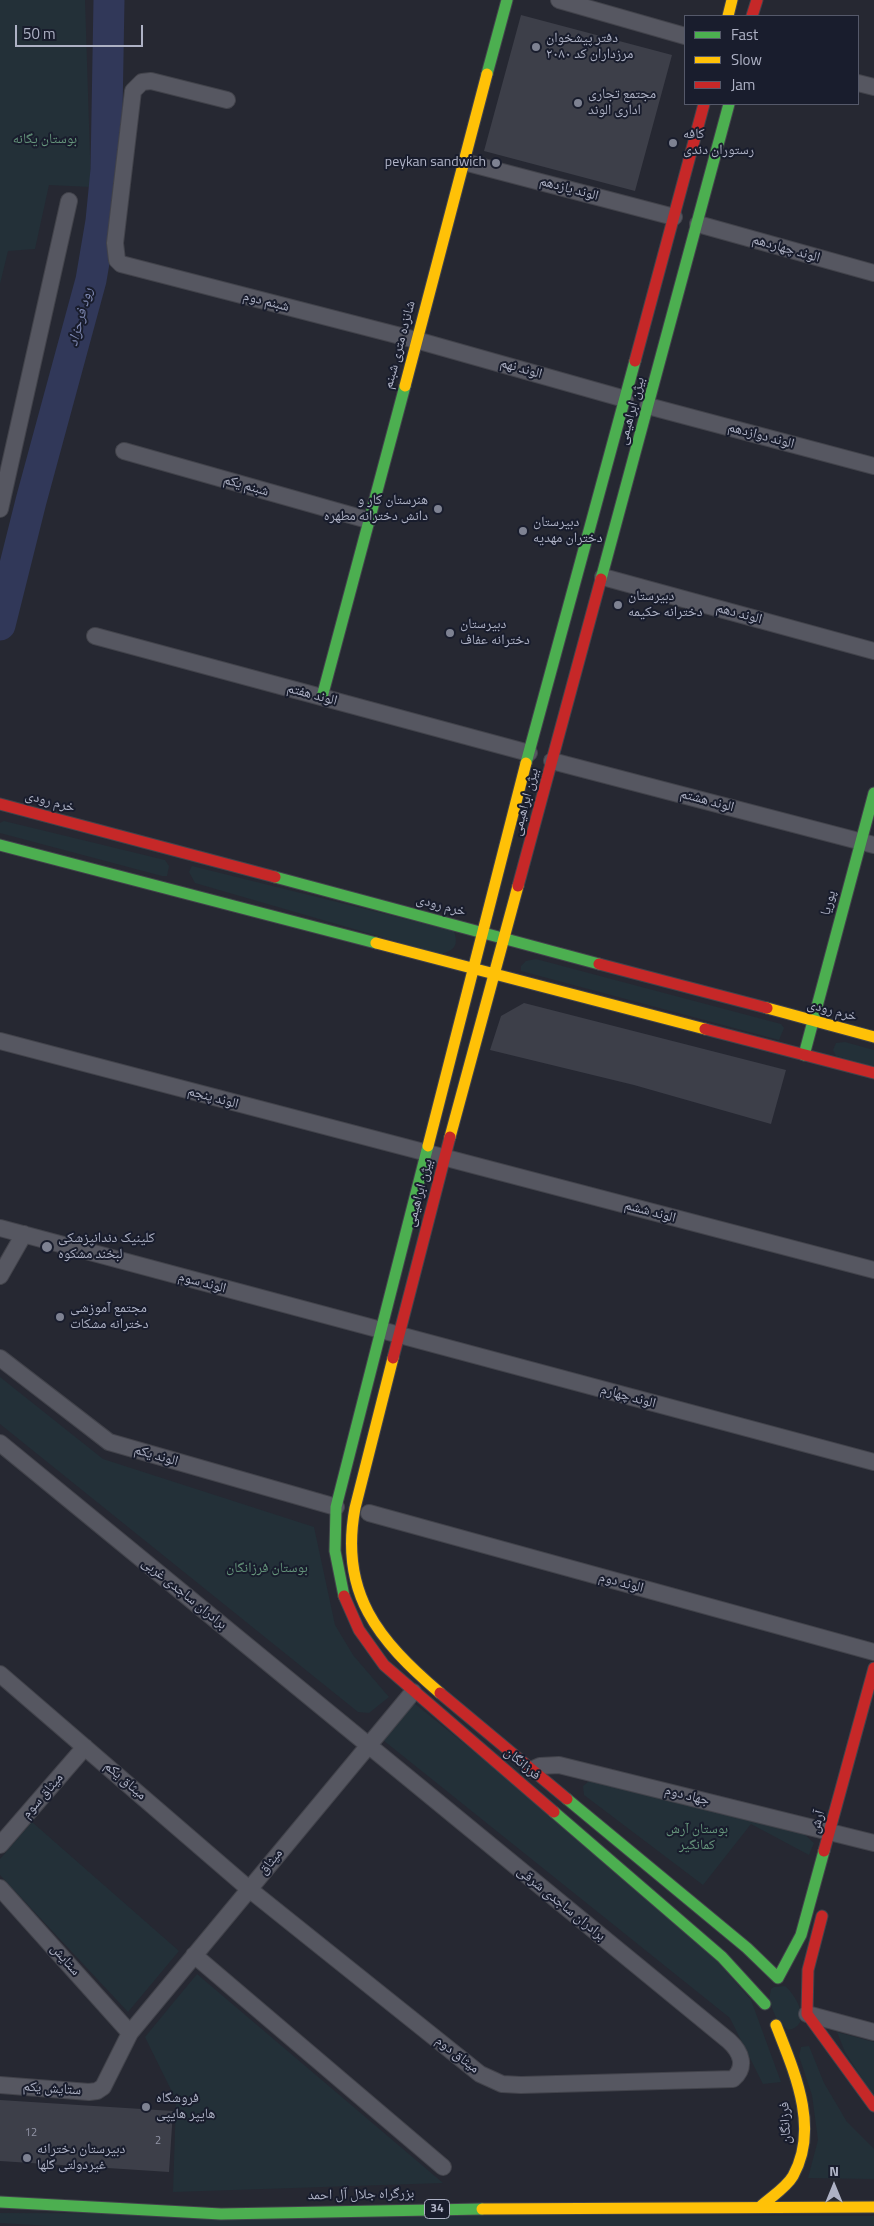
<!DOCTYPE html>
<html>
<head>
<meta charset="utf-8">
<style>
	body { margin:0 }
	#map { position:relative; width:874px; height:2226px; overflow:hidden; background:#262832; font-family:"Titillium Web",sans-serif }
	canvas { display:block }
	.legend { position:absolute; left:684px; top:15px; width:175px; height:90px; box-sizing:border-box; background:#191d2d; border:1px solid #55596a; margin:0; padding:6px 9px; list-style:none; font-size:15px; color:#aeb2c5 }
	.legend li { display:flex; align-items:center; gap:10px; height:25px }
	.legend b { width:25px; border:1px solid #55596a }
	.north { position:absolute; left:809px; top:2161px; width:50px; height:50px; -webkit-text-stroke:4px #191d2d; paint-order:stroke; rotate:0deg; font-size:14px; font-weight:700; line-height:20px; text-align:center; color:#aeb2c5 }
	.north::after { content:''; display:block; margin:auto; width:18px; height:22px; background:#aeb2c5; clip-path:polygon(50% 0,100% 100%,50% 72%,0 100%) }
	.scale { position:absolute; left:15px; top:25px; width:128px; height:22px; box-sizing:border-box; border:2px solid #aeb2c5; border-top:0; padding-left:6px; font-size:15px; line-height:18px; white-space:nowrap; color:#aeb2c5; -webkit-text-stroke:4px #191d2d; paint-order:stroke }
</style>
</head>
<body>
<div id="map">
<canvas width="874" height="2226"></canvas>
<ul class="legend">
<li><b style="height:6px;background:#4caf50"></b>Fast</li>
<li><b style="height:6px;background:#ffc107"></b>Slow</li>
<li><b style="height:6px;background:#c62828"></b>Jam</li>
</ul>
<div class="north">N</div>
<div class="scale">50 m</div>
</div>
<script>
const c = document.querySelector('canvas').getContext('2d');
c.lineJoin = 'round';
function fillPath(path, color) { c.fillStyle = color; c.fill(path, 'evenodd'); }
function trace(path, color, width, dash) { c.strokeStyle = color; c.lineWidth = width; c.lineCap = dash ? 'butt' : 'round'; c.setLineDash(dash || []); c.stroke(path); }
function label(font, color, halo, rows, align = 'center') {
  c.font = font + ' "Titillium Web","Noto Naskh Arabic",sans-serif'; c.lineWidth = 4; c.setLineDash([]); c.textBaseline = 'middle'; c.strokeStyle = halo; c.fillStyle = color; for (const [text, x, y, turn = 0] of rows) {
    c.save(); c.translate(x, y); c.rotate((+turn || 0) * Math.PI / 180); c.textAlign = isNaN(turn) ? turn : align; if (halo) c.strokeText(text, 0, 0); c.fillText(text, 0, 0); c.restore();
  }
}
const green = new Path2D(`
	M0 0H85L91 187 49 185 35 249 8 251 0 284Z
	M4 821 165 860 169 866 167 876H162L0 833V823Z
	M192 866 454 931C459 946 454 951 440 954L195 883 189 872Z
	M536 959 781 1024 784 1028 779 1040 521 971V966L526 961Z
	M845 1042 874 1050V1067L836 1056 833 1050 836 1043Z
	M0 1377 103 1459 314 1527 335 1625 353 1655 389 1697 369 1713 358 1712 0 1424Z
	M414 1703 680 1918 751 2000 781 2082 763 2084 730 2018 383 1740Z
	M592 1779 752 1817 804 1834 814 1843 809 1855 751 1824 703 1885 584 1795 583 1786Z
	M32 1822 179 1951 128 2012 0 1875V1859Z
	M197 1974 443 2183 173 2192 176 2100 145 2037Z
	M785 1986C797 1996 813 2026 788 2030L778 2022 769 2001 771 1989 774 1987Z
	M837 2032 874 2042V2097L845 2052Z
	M809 2046 824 2083 847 2122 874 2149V2179L808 2178 818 2140 812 2095 799 2056 801 2047Z
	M0 2213 874 2216V2226H51L0 2223Z`);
const river = new Path2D(`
	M0 625 31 501 91 280 101 221 106 170 109 0`);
const building = new Path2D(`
	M521 15 672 55 635 191 484 151Z
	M524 1003 786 1070 771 1124 634 1085 490 1050 501 1016Z
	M0 2100 173 2111 169 2172 0 2161Z`);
const street = new Path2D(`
	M559 0 685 36
	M858 83 874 87
	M227 100 151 81 142 82 133 91 115 243 117 260 121 264 416 340 625 399
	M464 162 674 217
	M698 224 874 273
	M648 406 874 466
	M124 451 368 520
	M0 509 69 201
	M603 577 874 651
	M95 636 529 753
	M552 761 874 845
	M0 1041 874 1270
	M0 1228 874 1462
	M0 1276 24 1234
	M0 1358 109 1442 336 1507
	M0 1443 729 2041C741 2052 747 2067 733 2079L521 2085 502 2084 480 2074 249 1889 0 1674
	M369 1513 874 1652
	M531 1770 540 1766 559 1765 874 1843
	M0 1845 85 1747
	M0 1888 130 2033
	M194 1955 443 2167
	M807 2014 874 2032
	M0 2085 89 2092 97 2091 103 2087 130 2033 413 1692`);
const fast = new Path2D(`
	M487 74 507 0
	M601 579 729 104
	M322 697 405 386
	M526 763 635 361
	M0 845 376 943
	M275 877 599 964
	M804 1055 874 793
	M344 1596 335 1551 336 1507 428 1146
	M567 1799 747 1948 778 1978 801 1935 824 1851
	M554 1812 722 1957 765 2004
	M0 2202 221 2214 482 2209`);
const slow = new Path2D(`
	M728 16 732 0
	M405 386 487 74
	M376 943 705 1029
	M767 1008 874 1037
	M450 1137 518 886
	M428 1146 526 763
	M393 1358 355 1508C339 1593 378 1640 440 1693
	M760 2207C771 2197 786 2188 793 2176 820 2128 794 2071 776 2025
	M482 2209 874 2207`);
const jam = new Path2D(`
	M752 16 757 0
	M635 361 704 104
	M0 804 275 877
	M518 886 601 579
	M599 964 767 1008
	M705 1029 874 1073
	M393 1358 450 1137
	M344 1596 359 1630 384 1665 554 1812
	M440 1693 567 1799
	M824 1851 874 1668
	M822 1916 808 1970 807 2014 874 2106`);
const markers = [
	[536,47,5,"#7e8292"],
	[578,103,5,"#7e8292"],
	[673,143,5,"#7e8292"],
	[496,163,5,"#7e8292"],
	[438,509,5,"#7e8292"],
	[523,531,5,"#7e8292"],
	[618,605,5,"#7e8292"],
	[450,633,5,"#7e8292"],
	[47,1247,6,"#7e8292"],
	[60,1317,5,"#7e8292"],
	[146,2107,5,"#7e8292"],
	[27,2158,5,"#7e8292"]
];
const numberNames = [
	["12",31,2133],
	["2",158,2141]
];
const shields = [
	[437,2209,25]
];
const shieldNames = [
	["34",437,2209]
];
const poiNames = [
	["دفتر پیشخوان",546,39],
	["مرزداران کد ۲۰۸۰",546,55],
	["مجتمع تجاری",588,95],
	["اداری الوند",588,111],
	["کافه",683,135],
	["رستوران دندی",683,151],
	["peykan sandwich",486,163,"right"],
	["هنرستان کار و",428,501,"right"],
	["دانش دخترانه مطهره",428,517,"right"],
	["دبیرستان",533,523],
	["دختران مهدیه",533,539],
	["دبیرستان",628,597],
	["دخترانه حکیمه",628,613],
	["دبیرستان",460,625],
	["دخترانه عفاف",460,641],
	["کلینیک دندانپزشکی",58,1239],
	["لبخند مشکوه",58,1255],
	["مجتمع آموزشی",70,1309],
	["دخترانه مشکات",70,1325],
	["فروشگاه",156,2099],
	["هایپر هایپی",156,2115],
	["دبیرستان دخترانه",37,2150],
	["غیردولتی گلها",37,2166]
];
const parkNames = [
	["بوستان یگانه",45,140],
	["بوستان فرزانگان",267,1569],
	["بوستان آرش",697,1830],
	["کمانگیر",697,1846]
];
const streetNames = [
	["الوند یازدهم",569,189,15],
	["الوند چهاردهم",786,249,16],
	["شبنم دوم",266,302,14],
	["شانزده متری شبنم",400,345,-75],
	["الوند نهم",521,369,16],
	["بیژن ابراهیمی",632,411,-75],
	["الوند دوازدهم",761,436,15],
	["شبنم یکم",246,486,16],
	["الوند دهم",739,614,15],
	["الوند هفتم",312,695,15],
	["الوند هشتم",707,801,15],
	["خرم رودی",50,802,15],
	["بیژن ابراهیمی",526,802,-75],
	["پوریا",829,903,-75],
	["خرم رودی",441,906,15],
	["خرم رودی",832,1011,15],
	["الوند پنجم",213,1098,15],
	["بیژن ابراهیمی",420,1193,-75],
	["الوند ششم",650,1212,15],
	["الوند سوم",202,1283,15],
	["الوند چهارم",628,1397,15],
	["الوند یکم",156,1456,16],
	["الوند دوم",621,1583,15],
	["برادران ساجدی غربی",184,1594,39],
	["فرزانگان",522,1764,40],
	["میثاق یکم",125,1781,41],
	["میثاق سوم",43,1796,-49],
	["جهاد دوم",687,1796,14],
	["آرش",818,1822,-75],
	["میثاق",271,1862,-50],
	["برادران ساجدی شرقی",561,1904,39],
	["ستایش",65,1960,48],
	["میثاق دوم",457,2055,38],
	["ستایش یکم",52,2089,4],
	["فرزانگان",786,2123,-93],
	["بزرگراه جلال آل احمد",361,2195,-1]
];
const waterNames = [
	["رود فرحزاد",81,317,-75]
];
fillPath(green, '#233038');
trace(river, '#313859', 31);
fillPath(building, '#3d3f49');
trace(street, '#42434b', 18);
trace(fast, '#42434b', 13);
trace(slow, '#42434b', 13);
trace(jam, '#42434b', 13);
trace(street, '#565761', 16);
trace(fast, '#4caf50', 11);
trace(slow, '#ffc107', 11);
trace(jam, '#c62828', 11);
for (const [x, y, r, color] of markers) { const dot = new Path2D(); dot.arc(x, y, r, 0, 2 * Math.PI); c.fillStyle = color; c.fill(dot); trace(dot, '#191d2d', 2); }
label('11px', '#9295a6', null, numberNames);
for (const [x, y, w] of shields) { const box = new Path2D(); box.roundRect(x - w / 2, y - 9.5, w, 19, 4); c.fillStyle = '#191d2d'; c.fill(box); trace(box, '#aeb2c5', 1); }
label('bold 12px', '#aeb2c5', null, shieldNames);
label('14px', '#aeb2c5', '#191d2d', poiNames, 'left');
label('14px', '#66967c', '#191d2d', parkNames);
label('14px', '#aeb2c5', '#191d2d', streetNames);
label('italic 15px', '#7e88b2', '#191d2d', waterNames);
</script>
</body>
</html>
